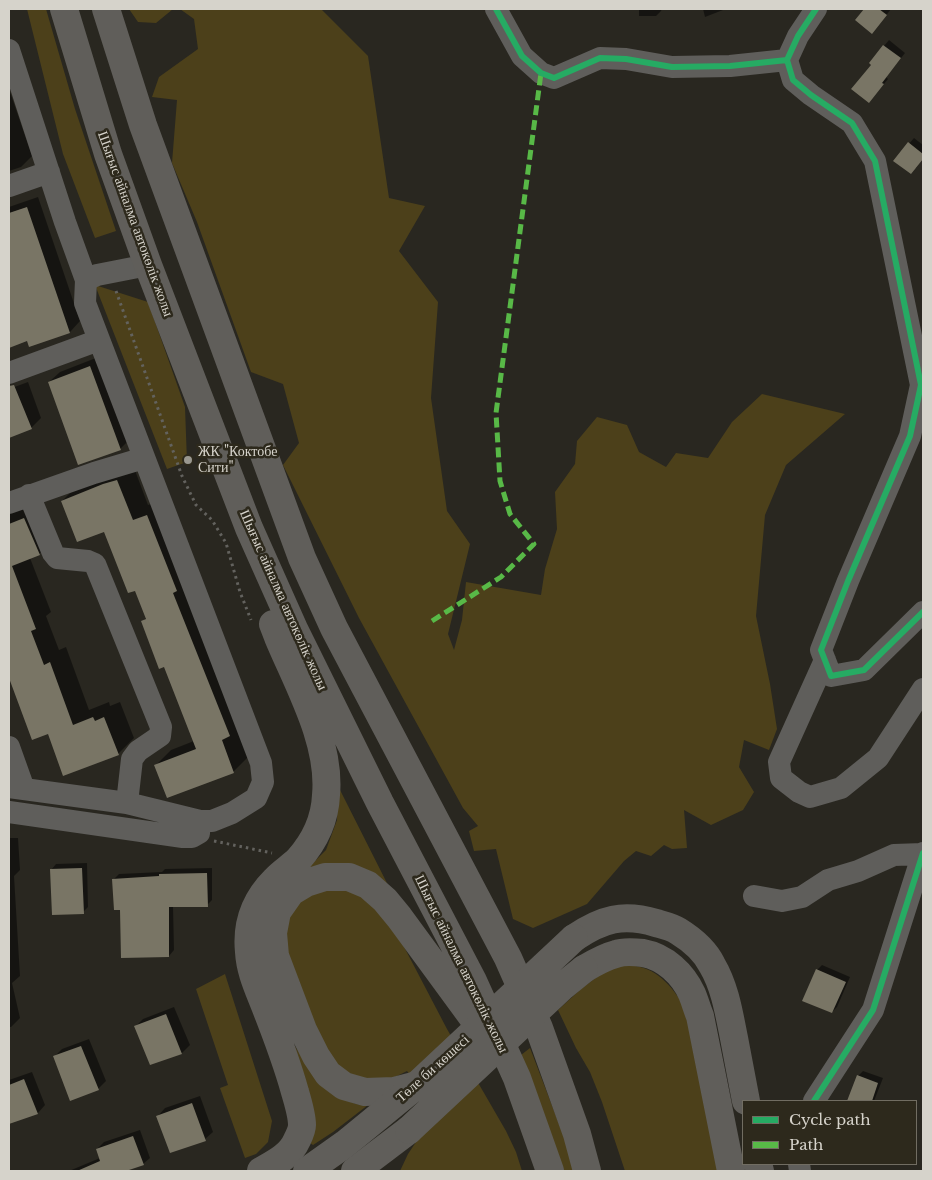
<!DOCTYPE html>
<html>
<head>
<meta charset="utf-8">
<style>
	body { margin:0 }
	#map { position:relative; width:932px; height:1180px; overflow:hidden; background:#292720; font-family:"Libre Baskerville",serif }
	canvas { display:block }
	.frame { position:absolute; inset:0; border:10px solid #d6d3cb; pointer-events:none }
	.legend { position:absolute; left:742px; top:1100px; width:175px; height:65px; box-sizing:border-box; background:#2d291c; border:1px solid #716d62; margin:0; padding:6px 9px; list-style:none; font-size:15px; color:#d6d3cb }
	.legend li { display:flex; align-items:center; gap:10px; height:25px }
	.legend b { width:25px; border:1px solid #716d62 }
</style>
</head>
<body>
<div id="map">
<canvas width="932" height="1180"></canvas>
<div class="frame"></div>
<ul class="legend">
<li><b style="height:6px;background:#26ab63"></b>Cycle path</li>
<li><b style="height:6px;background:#58b947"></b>Path</li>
</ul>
</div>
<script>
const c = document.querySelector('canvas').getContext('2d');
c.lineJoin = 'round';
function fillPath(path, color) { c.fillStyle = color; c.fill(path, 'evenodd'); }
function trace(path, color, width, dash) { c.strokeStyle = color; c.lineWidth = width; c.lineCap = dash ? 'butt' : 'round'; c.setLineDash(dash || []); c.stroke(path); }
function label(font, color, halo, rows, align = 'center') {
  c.font = font + ' "Libre Baskerville",serif'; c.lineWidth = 5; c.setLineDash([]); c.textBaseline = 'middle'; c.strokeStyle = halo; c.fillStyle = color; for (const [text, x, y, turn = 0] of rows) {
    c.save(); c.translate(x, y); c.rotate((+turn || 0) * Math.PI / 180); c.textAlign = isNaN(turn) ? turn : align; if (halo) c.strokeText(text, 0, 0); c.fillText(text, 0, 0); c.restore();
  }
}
const green = new Path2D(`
	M27 9H46L75 109 116 231 95 238 63 154Z
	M129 9H173L156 23 138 22Z
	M180 9H321L368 56 389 198 425 206 399 251 438 302 431 398 447 511 470 544 448 634 454 650 462 620 466 582 541 595 545 569 557 529 555 492 575 464 577 441 597 417 627 425 639 452 666 467 676 453 708 458 732 422 762 394 845 414 786 465 765 515 756 616 770 684 777 729 769 750 744 740 739 767 754 792 743 810 711 825 684 810 687 848 672 849 664 845 651 856 636 851 624 861 587 904 533 928 513 919 496 849 474 851 469 831 478 826 463 808 359 618 283 465 299 443 283 384 251 372 197 222 172 163 177 100 152 97 159 77 198 49 194 19Z
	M95 285 148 302 185 407 187 462 167 469Z
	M338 786 394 897 305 871 326 850 337 820Z
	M315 889 362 892 390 920 447 1029 506 1131 516 1152 522 1171H400L408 1154 416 1142 442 1116 407 1071 389 1080H364L344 1073 329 1057 314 1025 288 954 285 936 292 907Z
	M619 966C624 966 630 965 635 966 659 969 675 990 686 1010L719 1171H625L602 1102 590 1072 576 1048 558 1010 581 989 602 973Z
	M225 974 272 1121 268 1142 256 1154 245 1158 220 1088 228 1085 196 989Z
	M286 1033 311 1071 339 1097 356 1104 368 1105 333 1132 313 1145 310 1143Z
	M530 1048 577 1171H564L521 1055Z`);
const shadow = new Path2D(`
	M639 9H662L661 11 656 16H639Z
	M703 9H725L723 10 705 17Z
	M865 9H891L877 27 856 20Z
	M889 40 905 53 886 77 888 79 874 96 872 65 870 63Z
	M9 89 32 156 21 167 9 171Z
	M914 138 923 145V158L916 168 895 160Z
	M38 197 80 321 70 332 30 345 9 284V207Z
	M101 356 131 438 120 449 49 382 60 372Z
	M28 382 41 418 31 428 9 437V389Z
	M133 465 148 505 162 500 249 756 234 771 167 796 156 765 171 750 194 741 164 665 142 622 147 617 136 589 104 530 62 501 78 485Z
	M30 503 55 539 39 554 30 558 51 612 46 616 59 650 66 647 89 710 109 702 110 706 120 702 134 738 118 754 48 732 33 738 9 676V511Z
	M9 838H18L20 870 14 876 20 976 12 983 20 1018 11 1027H9Z
	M87 863 88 907 83 912 51 870 56 864Z
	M212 868V900L207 905 173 906 174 950 169 956 121 908 114 879 119 874 162 872 165 869Z
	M822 965 850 977 837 1007 832 1012 817 970Z
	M174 1007 190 1045 182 1053 150 1064 135 1027 143 1019Z
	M89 1039 106 1081 98 1089 54 1057 62 1049Z
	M863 1071 883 1078 874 1101H849L858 1076Z
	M32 1072 45 1105 38 1113 9 1123V1080Z
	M200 1096 213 1132 205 1139 158 1116 165 1108Z
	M140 1130 150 1158 143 1164 122 1171H69L100 1158 97 1149 104 1142Z`);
const building = new Path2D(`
	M864 9H879L887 15 872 34 855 20Z
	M883 45 901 58 882 83 884 84 869 103 851 89 871 65 869 63Z
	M908 142 923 154V159L911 174 893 161Z
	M27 207 70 333 29 347 27 341 9 348V213Z
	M90 366 121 450 78 465 48 382Z
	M14 385 32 429 9 438V386Z
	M117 480 133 520 147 515 177 591 173 593 230 736 222 740 234 773 167 798 154 765 196 749 164 667 159 669 141 621 146 619 135 591 128 593 104 532 77 542 61 501 103 484Z
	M24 518 40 555 12 566 36 629 31 631 44 665 50 662 73 725 93 717 95 721 104 717 119 755 63 776 48 734 32 740 9 678V524Z
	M82 868 84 914 52 915 50 869Z
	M207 873 208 907H169V957L121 958 120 910H114L112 879 159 876V874Z
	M816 969 846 982 832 1013 802 1001Z
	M166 1014 182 1054 150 1065 134 1026Z
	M81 1046 99 1090 70 1101 53 1056Z
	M857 1075 878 1083 872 1101H847Z
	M24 1079 38 1114 9 1124V1085Z
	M192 1103 206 1141 170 1153 156 1116Z
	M133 1136 144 1165 126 1171H77L100 1161 96 1149Z`);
const path = new Path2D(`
	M116 291 182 476 196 505 212 520 226 543 240 592 251 620
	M214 841 272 853`);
const minor = new Path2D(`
	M496 9 522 56 541 73 554 78 600 58 626 59 672 67 730 66 787 60
	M816 9 798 36 787 60 793 80 811 95 852 123 875 161 921 385 910 436 848 581 821 650 831 676 864 670 923 612
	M9 50 65 222 86 280
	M9 186 49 172
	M9 373 99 340
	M29 495 53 553 57 558 88 561 95 564 161 727 160 736 138 751 132 759 127 803
	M9 503 94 473 144 458
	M825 660 779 762 781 778 799 792 810 797 841 788 878 758 923 689
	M9 747 24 789
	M9 787 127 803 200 821H212L232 813 256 798 263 782 261 763 85 303 86 280 97 275 148 265
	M9 812 183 837H192L199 833 200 821
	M754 896 782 901 802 897 828 880 858 871 894 855 923 854
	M814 1101 873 1010 923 853
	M799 1164 800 1171`);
const major = new Path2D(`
	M64 9 108 154 148 265 249 528 294 629 380 803 473 981 517 1078 550 1171
	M106 9 143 125 302 558 334 628 508 958 539 1028 577 1134 587 1171
	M574 938C602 919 623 913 656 923 663 925 672 927 678 931 691 939 705 951 712 965 725 987 729 1013 734 1038 738 1059 742 1080 746 1101
	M584 969C594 963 604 957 616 954 624 951 634 952 643 953 665 957 683 974 692 994 695 1001 697 1009 700 1016L731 1171
	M417 1085 394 1091 365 1092 344 1086 328 1074 316 1056 303 1030 275 956 273 933 277 912 291 892 306 883 325 877H349L368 885 385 900 399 917 484 1033
	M758 1164 760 1171
	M261 1171C275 1163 290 1156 297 1140 299 1136 302 1130 302 1125 302 1115 298 1102 295 1092 287 1063 276 1034 265 1006 258 988 250 971 249 952 246 923 255 900 275 880 282 872 291 867 298 860 314 842 325 820 326 795 331 742 298 685 278 637L273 624
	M355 1171 409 1130`);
const majorBridge = new Path2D(`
	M409 1130 563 986 584 969
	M307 1171 345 1144 417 1085 574 938`);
const quiet = new Path2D(`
	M432 621 501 577 534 544 510 514 500 481 496 413 541 73`);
const cycleway = new Path2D(`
	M496 9 522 56 541 73 554 78 600 58 626 59 672 67 730 66 787 60
	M816 9 798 36 787 60 793 80 811 95 852 123 875 161 921 385 910 436 848 581 821 650 831 676 864 670 923 612
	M814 1101 873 1010 923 853`);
const markers = [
	[188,460,5,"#99978f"]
];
const streetNames = [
	["Шығыс айналма автокөлік жолы",135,224,70],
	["Шығыс айналма автокөлік жолы",283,600,66],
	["Шығыс айналма автокөлік жолы",461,964,64],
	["Төле би көшесі",433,1069,-42]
];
const poiNames = [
	["ЖК \"Коктобе",198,452],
	["Сити\"",198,468]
];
fillPath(green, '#4c401a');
fillPath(shadow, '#0007');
fillPath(building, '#797565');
trace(path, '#63625e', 3, [2.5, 4]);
trace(minor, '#5f5e5b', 22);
trace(major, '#605e5a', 28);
trace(majorBridge, '#605e5a', 28);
trace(quiet, '#58b947', 5, [10, 5]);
trace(cycleway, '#26ab63', 6);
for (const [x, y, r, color] of markers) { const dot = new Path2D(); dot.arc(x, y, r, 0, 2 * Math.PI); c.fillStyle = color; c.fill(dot); trace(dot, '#2d291c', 2); }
label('14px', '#d6d3cb', '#2d291c', streetNames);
label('14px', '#d6d3cb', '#2d291c', poiNames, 'left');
</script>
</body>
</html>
